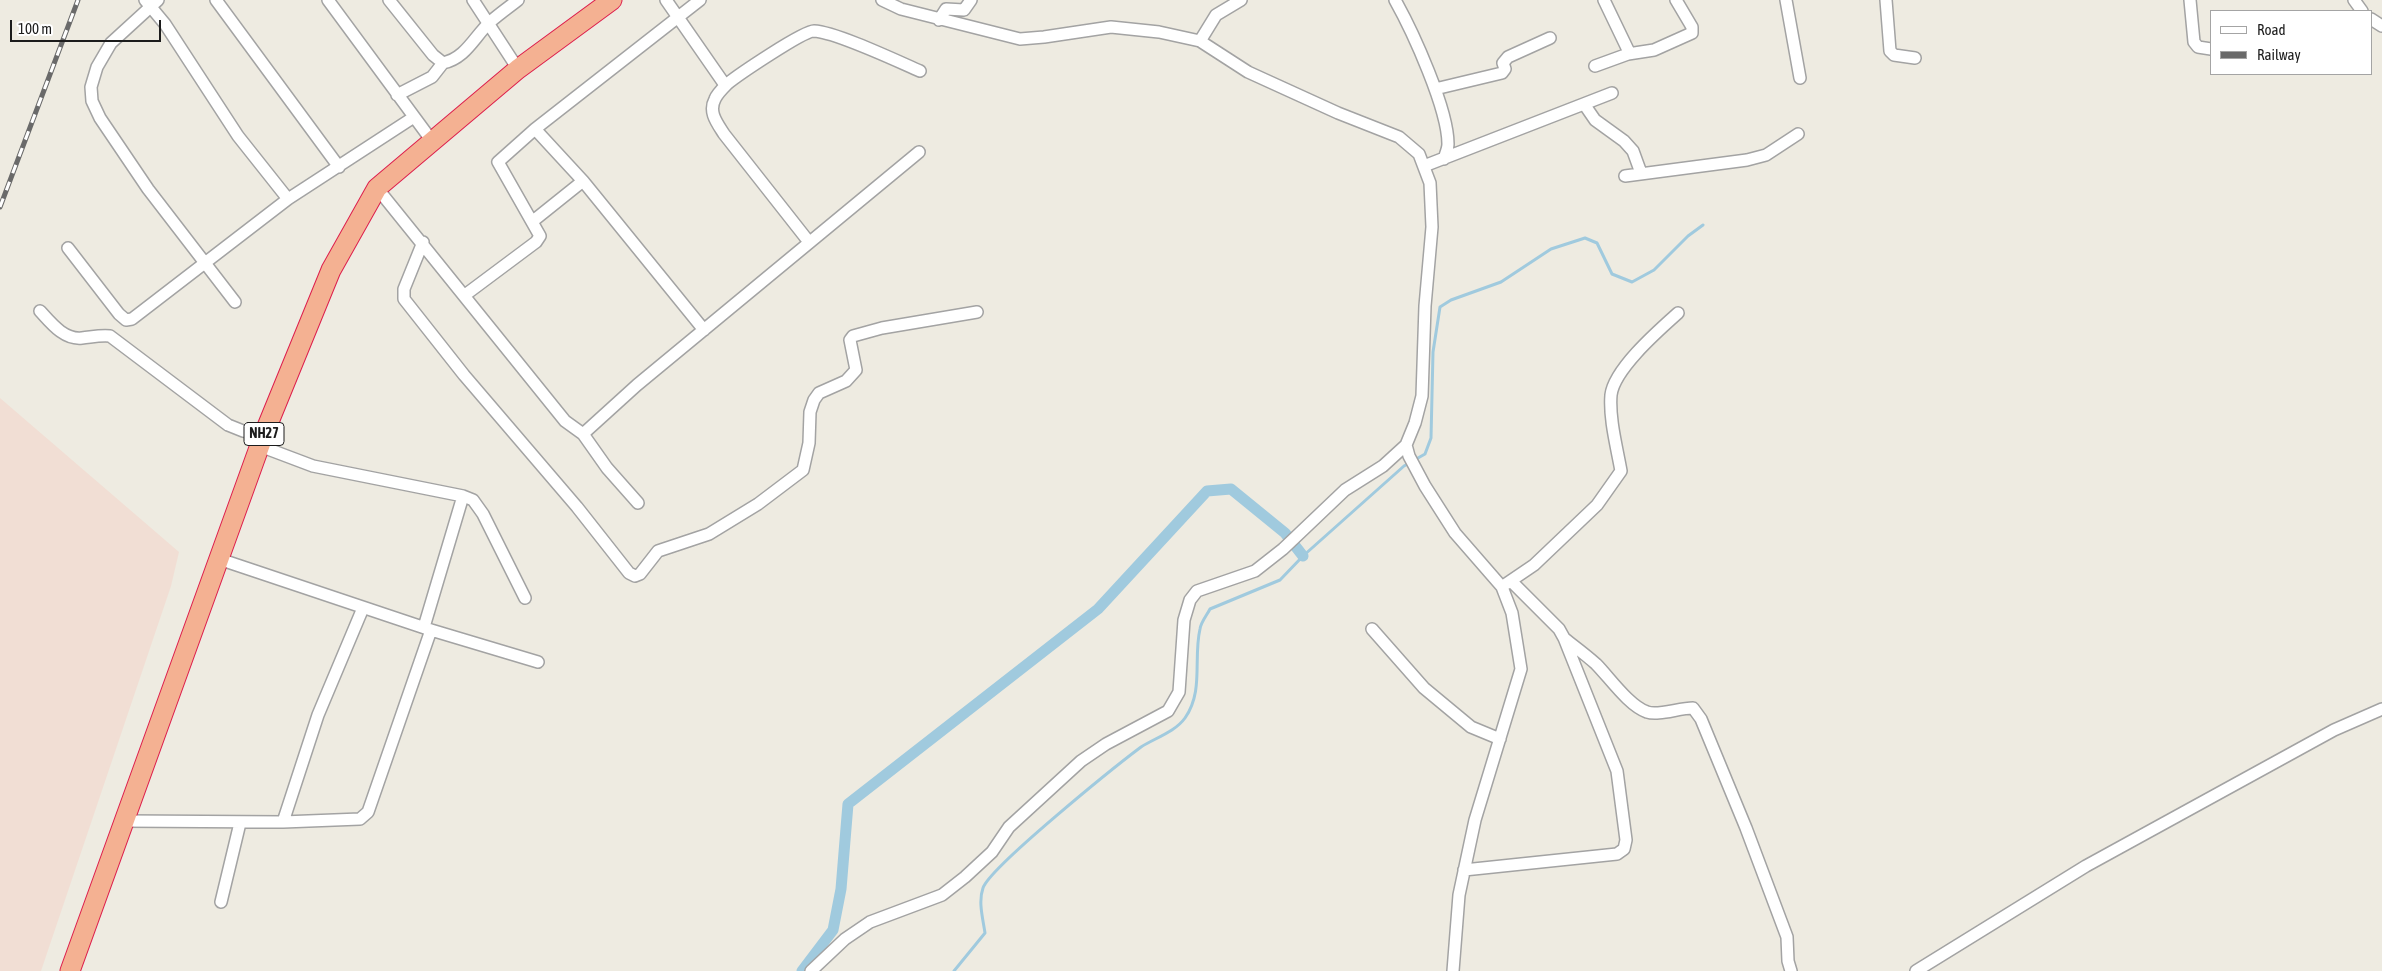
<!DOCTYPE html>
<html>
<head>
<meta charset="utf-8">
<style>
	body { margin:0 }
	#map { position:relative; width:2382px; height:971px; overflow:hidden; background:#eeebe1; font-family:"Asap Condensed",sans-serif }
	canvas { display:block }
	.legend { position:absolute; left:2210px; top:10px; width:162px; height:65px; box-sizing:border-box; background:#fff; border:1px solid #a4a4a4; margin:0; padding:6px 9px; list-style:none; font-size:15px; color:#1c1c1c }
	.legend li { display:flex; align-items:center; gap:10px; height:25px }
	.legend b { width:25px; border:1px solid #a4a4a4 }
	.scale { position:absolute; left:10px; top:20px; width:151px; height:22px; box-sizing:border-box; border:2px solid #1c1c1c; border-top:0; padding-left:6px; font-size:15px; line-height:18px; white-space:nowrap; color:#1c1c1c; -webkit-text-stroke:4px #fff; paint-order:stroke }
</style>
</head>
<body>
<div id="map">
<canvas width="2382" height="971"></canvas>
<ul class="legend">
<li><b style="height:6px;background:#fff"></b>Road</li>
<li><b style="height:6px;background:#6a6a6a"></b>Railway</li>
</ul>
<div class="scale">100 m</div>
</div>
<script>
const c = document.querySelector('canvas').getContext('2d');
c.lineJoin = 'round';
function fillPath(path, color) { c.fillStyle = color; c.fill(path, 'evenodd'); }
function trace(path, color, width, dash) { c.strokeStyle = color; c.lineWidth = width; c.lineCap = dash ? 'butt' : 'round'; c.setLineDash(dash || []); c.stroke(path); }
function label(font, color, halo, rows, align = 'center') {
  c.font = font + ' "Asap Condensed",sans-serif'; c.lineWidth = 4.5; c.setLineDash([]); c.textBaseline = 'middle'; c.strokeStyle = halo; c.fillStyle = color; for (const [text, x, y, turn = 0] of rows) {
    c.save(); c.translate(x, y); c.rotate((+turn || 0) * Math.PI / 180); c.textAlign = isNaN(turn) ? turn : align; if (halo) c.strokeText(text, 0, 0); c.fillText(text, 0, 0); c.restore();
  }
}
const military = new Path2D(`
	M0 398 179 552 171 586 41 971H0Z`);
const stream = new Path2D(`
	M954 971 985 933C983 919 978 902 983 888 990 867 1117 765 1141 747 1155 738 1175 732 1185 718 1204 691 1193 659 1200 629 1201 622 1207 615 1210 609L1280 580 1303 556 1404 466 1425 454 1431 438 1433 352 1440 307 1451 300 1501 282 1551 249 1585 238 1597 243 1612 274 1632 282 1654 270 1688 236 1703 225`);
const canal = new Path2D(`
	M802 971 833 930 841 889 848 804 1098 609 1207 491 1231 489 1285 533 1303 556`);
const minor = new Path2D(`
	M145 0 165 24 238 136 288 199
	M158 0 111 43 97 67 91 87 92 101 100 118 148 189 235 302
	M216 0 339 167
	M328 0 432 141
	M389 0 433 55 443 63C466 58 474 37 490 22 499 14 509 7 518 0
	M473 0 518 69
	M666 0 725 85
	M1395 0C1413 32 1448 109 1448 144 1448 149 1445 155 1444 159
	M1604 0 1628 50V54
	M1786 0 1800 78
	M1886 0 1890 51 1894 55 1915 58
	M2190 0 2194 42 2198 47 2211 49
	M2354 0 2362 11
	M2371 19 2382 26
	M939 20 946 9 964 10 971 0
	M1200 41 1216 15 1241 0
	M1595 66 1628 54 1654 50 1692 33V27L1676 0
	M1435 89 1502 73 1505 69 1503 63 1508 57 1550 38
	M397 95 432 77 443 63
	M1584 104 1595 120 1624 141 1633 151 1641 173
	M535 129 583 181 704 330
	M1424 166 1612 93
	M1625 176 1747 160 1766 155 1798 134
	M377 188 565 421 583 434 607 468 638 503
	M533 221 583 181
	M423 242 404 289V299L464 375 577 507 629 573 635 576 640 574 658 551 709 534 758 504 803 470 809 443 810 412 814 400 819 393 846 381 856 370 850 340 853 336 882 328 977 312
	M809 242 724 134C717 123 708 112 715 99 717 94 723 88 727 84 738 75 803 31 814 31 836 32 897 61 920 71
	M68 248 119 314 126 320 132 319 288 199 414 117
	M465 295 536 242 540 236 498 162 535 129 700 0
	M40 311C51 323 64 340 82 338 92 337 100 335 110 336L228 425 243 431 264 434
	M583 434 637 385 919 152
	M1406 445 1409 456 1425 486 1455 533 1502 587 1512 613 1521 669 1475 820 1459 895 1453 971
	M260 446 313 466 463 496 473 500 483 514 525 598
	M219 559 431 630 538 662
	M1506 584 1534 565 1597 505 1621 471C1617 448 1609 419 1611 395 1614 369 1659 330 1678 313
	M424 627 463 496
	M1372 629 1424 688 1471 727 1500 739
	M1565 639C1575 647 1586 655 1596 664 1609 677 1629 706 1647 712 1658 716 1679 708 1693 708L1701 719 1746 828 1787 937 1788 961 1791 971
	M124 821 283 822 360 819 368 812 431 630
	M283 822 318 715 363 608
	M1464 870 1617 854 1624 849 1626 840 1617 771 1564 638 1559 629 1511 581
	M221 902 240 823
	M811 971 845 939 870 922 942 895 965 877 992 852 1009 827 1081 761 1106 744 1168 711 1179 692 1184 620 1190 600 1197 591 1255 571 1283 549 1345 490 1383 466 1406 445 1415 423 1422 396 1425 306 1432 227 1430 183 1419 154 1399 137 1338 113 1248 72 1200 41 1159 32 1111 27 1044 37 1020 39 901 9 882 0
	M1916 971 2086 866 2334 730 2382 709`);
const trunk = new Path2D(`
	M70 971 264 434 331 270 377 188 518 69 612 0`);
const rail = new Path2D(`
	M0 207 78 0`);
const shields = [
	[264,434,40]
];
const shieldNames = [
	["NH27",264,434]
];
fillPath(military, '#f1ded4');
trace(stream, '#a0cade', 3);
trace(canal, '#a0cade', 11);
trace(minor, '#a3a3a3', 14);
trace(trunk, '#dd1e4c', 21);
trace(minor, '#fff', 11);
trace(trunk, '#f4b192', 19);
trace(rail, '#6a6a6a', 5);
trace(rail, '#fff', 3, [9]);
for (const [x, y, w] of shields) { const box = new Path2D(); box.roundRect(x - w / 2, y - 11.5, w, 23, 4); c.fillStyle = '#fff'; c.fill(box); trace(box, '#1c1c1c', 1); }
label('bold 14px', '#1c1c1c', null, shieldNames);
</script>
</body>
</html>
